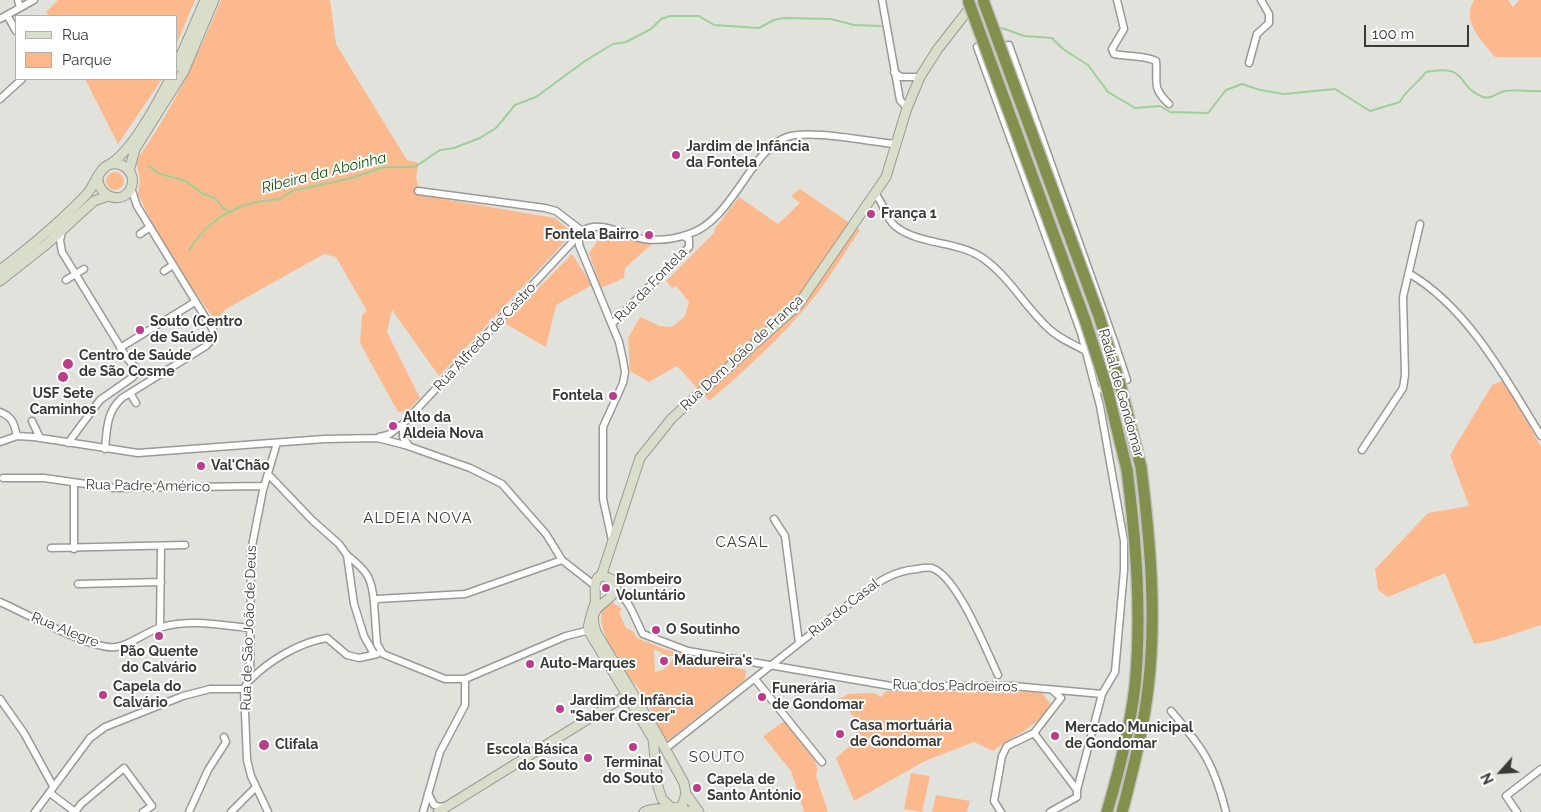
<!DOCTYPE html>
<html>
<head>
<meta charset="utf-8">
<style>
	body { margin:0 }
	#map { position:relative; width:1541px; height:812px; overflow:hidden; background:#e2e2dd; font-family:Raleway,sans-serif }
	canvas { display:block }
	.legend { position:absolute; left:15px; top:15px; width:162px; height:65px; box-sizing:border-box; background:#fff; border:1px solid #b0b0af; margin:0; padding:6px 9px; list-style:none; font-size:15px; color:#393937 }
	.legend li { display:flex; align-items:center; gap:10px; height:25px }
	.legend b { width:25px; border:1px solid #b0b0af }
	.north { position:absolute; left:1476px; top:747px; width:50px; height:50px; -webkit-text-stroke:4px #fff; paint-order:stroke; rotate:244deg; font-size:14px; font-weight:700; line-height:20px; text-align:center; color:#393937 }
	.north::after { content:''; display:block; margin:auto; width:18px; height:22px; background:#393937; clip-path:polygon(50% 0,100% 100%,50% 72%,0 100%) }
	.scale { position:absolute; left:1364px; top:25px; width:105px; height:22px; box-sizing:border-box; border:2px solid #393937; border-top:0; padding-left:6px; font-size:15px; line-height:18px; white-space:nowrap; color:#393937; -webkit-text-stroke:4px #fff; paint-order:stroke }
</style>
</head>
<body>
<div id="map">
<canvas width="1541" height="812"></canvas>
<ul class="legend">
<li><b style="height:6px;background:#d9deca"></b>Rua</li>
<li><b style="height:14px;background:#fcb98e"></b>Parque</li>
</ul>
<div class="north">N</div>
<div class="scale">100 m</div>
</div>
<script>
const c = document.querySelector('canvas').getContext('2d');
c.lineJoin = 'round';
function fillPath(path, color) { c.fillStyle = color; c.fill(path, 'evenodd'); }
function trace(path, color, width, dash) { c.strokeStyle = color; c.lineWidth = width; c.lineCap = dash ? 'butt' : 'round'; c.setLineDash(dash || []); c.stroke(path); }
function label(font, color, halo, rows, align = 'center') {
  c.font = font + ' Raleway,sans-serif'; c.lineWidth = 4; c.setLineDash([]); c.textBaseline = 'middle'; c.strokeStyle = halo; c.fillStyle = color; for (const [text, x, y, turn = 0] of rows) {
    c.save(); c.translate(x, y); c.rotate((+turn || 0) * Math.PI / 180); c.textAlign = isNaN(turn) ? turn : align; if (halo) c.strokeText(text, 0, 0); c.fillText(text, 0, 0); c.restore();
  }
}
const green = new Path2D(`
	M58 0H195L176 45V16H49L46 12Z
	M221 0H330L336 44 407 160 419 163C415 177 415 185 425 196L555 218 573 233 439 376 392 310 387 332 420 398 408 410 398 412 360 343 362 315 367 311 336 257 324 254 226 309 216 321 172 261 157 234 138 194 140 180 136 161C172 111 197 57 221 0Z
	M1474 0H1508L1513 7 1519 0H1541V57H1495C1482 40 1461 23 1474 0Z
	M85 79H162L118 144Z
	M106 181a9 9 0 1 1 18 0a9 9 0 1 1-18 0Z
	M800 189 860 230C844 253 830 278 812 300 782 336 745 371 709 401L677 366 649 382 630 371 628 338 640 317 660 326 672 327 685 316 689 302 676 286 672 288 666 281 715 232 714 230 739 197 778 224 800 203 791 196Z
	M603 233 652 244 625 268 624 278 601 288 589 253Z
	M572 254 592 285 556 305 546 347 504 323Z
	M1505 380 1541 447V625L1492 641 1474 644 1445 573 1388 597 1378 590 1375 569 1428 513 1469 506 1450 455 1492 385Z
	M613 603 622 609 619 612 626 628 633 631 637 638 667 650 746 670 745 680 666 742C658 726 643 686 629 679 621 664 582 610 613 603ZM654 649 667 656H676L663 670 655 672Z
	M886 691 1034 692 1042 693 1050 703C1046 721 1008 740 993 751L974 742 925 761 854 801 836 758 859 738 856 734 862 726 838 699 849 694 874 693 881 697Z
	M785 721C795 734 823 758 816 776L828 812H804L791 771 763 736Z
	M911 773 930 776 922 812 904 809Z
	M936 795 970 801 967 812H932Z`);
const stream = new Path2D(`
	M1002 28 1024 36 1052 38 1063 49 1088 65 1108 92 1135 108 1160 106 1170 112 1208 113 1226 90 1242 84 1260 90 1284 94 1335 89 1370 111 1400 102C1404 92 1419 82 1426 72 1471 64 1454 86 1483 97 1491 100 1498 92 1505 91 1517 89 1529 92 1541 91
	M148 166 160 174 186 181 203 194 215 198 223 208 230 212
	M189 250 205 229 222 216 240 207 255 202 280 199 292 191 352 178 384 167H415L440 150 454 148 480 138 496 128 515 105 536 97 585 61 613 44 626 42 651 29 661 19 670 16H699L714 25 759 28 774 20 784 18 831 19 854 25 881 26`);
const street = new Path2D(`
	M18 0 20 8
	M882 0 900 100 907 108
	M1117 0 1124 29 1112 49 1114 54C1128 57 1144 55 1156 61 1158 83 1151 87 1169 104
	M7 15 16 31
	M0 19 34 0
	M1249 63 1257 34 1269 23V14L1261 0
	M894 72 901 77H920
	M0 99 22 79
	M418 191 545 208 556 211 582 231
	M875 194C884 203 885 217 895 226 920 246 958 240 984 259 1009 277 1024 305 1046 326 1056 337 1071 343 1084 350
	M582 231C601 219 625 236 644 239 659 241 675 239 689 234 732 221 751 149 787 137 809 129 870 142 896 144
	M582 231 579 239V245L619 342 623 360 625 372 623 383 603 427V499L612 540
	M62 232 60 240 62 252 127 358 137 370 133 377 100 400 68 443
	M140 234 150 227
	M164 271 173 265
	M1410 274C1468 308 1506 379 1541 436
	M66 280 84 269
	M612 324 689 247V239L683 236
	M120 348 195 302
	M1096 391 1127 380 1114 341 1009 45 977 47 1081 333 1100 406 1124 541V570L1115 672 1102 694
	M130 393 136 403
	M0 412C13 417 14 424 17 436
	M32 421 40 438
	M403 424V437L409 446
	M379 437 388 435 403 424 580 234
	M0 442 17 436 34 437 138 453 324 439 377 438 405 445 470 468 502 484 546 534 562 560 594 585
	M105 449C107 430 106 412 122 398L206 346 213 338V330L137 206 131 188
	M1362 450 1403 388 1405 375 1403 297 1420 224
	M268 474 312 520 339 544 347 555 354 604 364 636 374 654
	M3 478H44L114 488 264 486
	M774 519 785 536 799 643
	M51 548 185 545
	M74 549V483
	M347 555C367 571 372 577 374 603
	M562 560 465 594 377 599 374 603 377 644 383 654 445 679H465L566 636 590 630
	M78 584 161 582
	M615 592C630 598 635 620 643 634L688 651 891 686H1013L1102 694 1077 790
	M0 602C23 612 94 651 116 647 132 645 146 631 162 627 190 619 220 625 249 628
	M160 627 161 546
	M755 679 822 762
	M249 681C268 661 300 642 327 638L347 655 359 658 377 654
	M0 699 24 733 53 786
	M1171 711C1203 748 1214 764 1226 812
	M1034 733 1077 790V797L1050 812
	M1034 733 1061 698 1052 690
	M665 749 859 596C878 582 893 571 917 569 922 568 928 567 932 568 957 576 986 650 998 675
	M50 793 75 812
	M428 793 434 805 440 807 445 806
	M35 812 90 738 105 727 183 696 210 689H244
	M75 812 81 804 124 768 152 806 143 812
	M189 812 208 770 226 742 224 737
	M231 812 256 787
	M268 812 251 776 247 760 244 689 248 681 250 670 251 551 263 490 277 443
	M423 812 440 752 465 705V679
	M1001 812 994 801 1002 756 1007 746 1034 733
	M1517 812 1506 796 1541 769`);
const secondary = new Path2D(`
	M176 67 205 0
	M110 164C133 150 157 103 170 79
	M129 171 135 149 184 71 214 0
	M0 270C30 247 59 223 86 195 94 187 98 170 108 165 121 160 135 171 132 185 126 207 97 198 98 177
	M0 281 47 244 94 201 108 196
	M601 577 640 458 672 418 798 305 886 177 907 108 920 77 937 50 976 0
	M686 794 699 812
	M677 808 691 812
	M438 812 630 693
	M644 812C657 806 670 811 682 806L686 794 684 783 656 732 596 632C586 603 608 607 616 589L611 579C589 567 597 594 595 603 592 612 589 620 588 630L653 739 658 787 662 799 672 808`);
const highway = new Path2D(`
	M1107 812C1119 771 1130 729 1135 686 1142 614 1136 541 1127 470
	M1122 812C1133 771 1143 731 1148 689 1157 615 1150 540 1141 467`);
const highwayBridge = new Path2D(`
	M968 0 1085 320 1107 388 1127 470
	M983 0 1099 316 1120 384 1141 467`);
const markers = [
	[676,155,5,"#bc3c89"],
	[871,214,5,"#bc3c89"],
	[649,235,5,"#bc3c89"],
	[140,330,5,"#bc3c89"],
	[68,364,6,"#bc3c89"],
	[63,377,6,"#bc3c89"],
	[613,396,5,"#bc3c89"],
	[393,426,5,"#bc3c89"],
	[201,466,5,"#bc3c89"],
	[606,588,5,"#bc3c89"],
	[656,630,5,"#bc3c89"],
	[159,636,5,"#bc3c89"],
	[664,661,5,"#bc3c89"],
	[530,664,5,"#bc3c89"],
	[103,695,5,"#bc3c89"],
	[762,697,5,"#bc3c89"],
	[560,709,5,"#bc3c89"],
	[840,734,5,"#bc3c89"],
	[1055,736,5,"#bc3c89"],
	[264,745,6,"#bc3c89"],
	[633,747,5,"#bc3c89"],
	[588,758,5,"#bc3c89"],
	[697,788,5,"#bc3c89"]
];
const poiNames = [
	["Jardim de Infância",686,147],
	["da Fontela",686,163],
	["França 1",881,214],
	["Fontela Bairro",639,235,"right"],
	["Souto (Centro",150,322],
	["de Saúde)",150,338],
	["Centro de Saúde",79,356],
	["de São Cosme",79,372],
	["USF Sete",63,394,"center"],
	["Caminhos",63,410,"center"],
	["Fontela",603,396,"right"],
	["Alto da",403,418],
	["Aldeia Nova",403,434],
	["Val'Chão",211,466],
	["Bombeiro",616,580],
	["Voluntário",616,596],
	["O Soutinho",666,630],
	["Pão Quente",159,652,"center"],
	["do Calvário",159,668,"center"],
	["Madureira's",674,661],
	["Auto-Marques",540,664],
	["Capela do",113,687],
	["Calvário",113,703],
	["Funerária",772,689],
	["de Gondomar",772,705],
	["Jardim de Infância",570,701],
	["\"Saber Crescer\"",570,717],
	["Casa mortuária",850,726],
	["de Gondomar",850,742],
	["Mercado Municipal",1065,728],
	["de Gondomar",1065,744],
	["Clifala",275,745],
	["Escola Básica",578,750,"right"],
	["do Souto",578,766,"right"],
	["Terminal",633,763,"center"],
	["do Souto",633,779,"center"],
	["Capela de",707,780],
	["Santo António",707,796]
];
const streetNames = [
	["Rua da Fontela",651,285,-46],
	["Rua Alfredo de Castro",485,337,-47],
	["Rua Dom João de França",742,353,-43],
	["Radial de Gondomar",1121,393,74],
	["Rua Padre Américo",148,486,1],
	["Rua do Casal",844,608,-38],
	["Rua de São João de Deus",249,628,-88],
	["Rua Alegre",65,630,22],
	["Rua dos Padroeiros",955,686,1]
];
const waterNames = [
	["Ribeira da Aboinha",324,173,-14]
];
const neighbourhoodNames = [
	["ALDEIA NOVA",418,518],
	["CASAL",742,542],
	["SOUTO",717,757]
];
fillPath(green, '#fcb98e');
trace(stream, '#9cd096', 2);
trace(street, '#9a9995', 9);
trace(secondary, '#9a9995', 11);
trace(highway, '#c0c0bf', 14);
trace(street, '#fff', 6);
trace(secondary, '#d9deca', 9);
trace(highway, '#81914d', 11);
trace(highwayBridge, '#c0c0bf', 14, []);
trace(highwayBridge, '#81914d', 11);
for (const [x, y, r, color] of markers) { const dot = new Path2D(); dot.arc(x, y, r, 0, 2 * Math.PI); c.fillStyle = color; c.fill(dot); trace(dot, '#fff', 2); }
label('bold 14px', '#393937', '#fff', poiNames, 'left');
label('14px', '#393937', '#fff', streetNames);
label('italic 15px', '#11590c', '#fff', waterNames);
c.letterSpacing = '1px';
label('15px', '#393937', '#fff', neighbourhoodNames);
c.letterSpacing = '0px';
</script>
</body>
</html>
